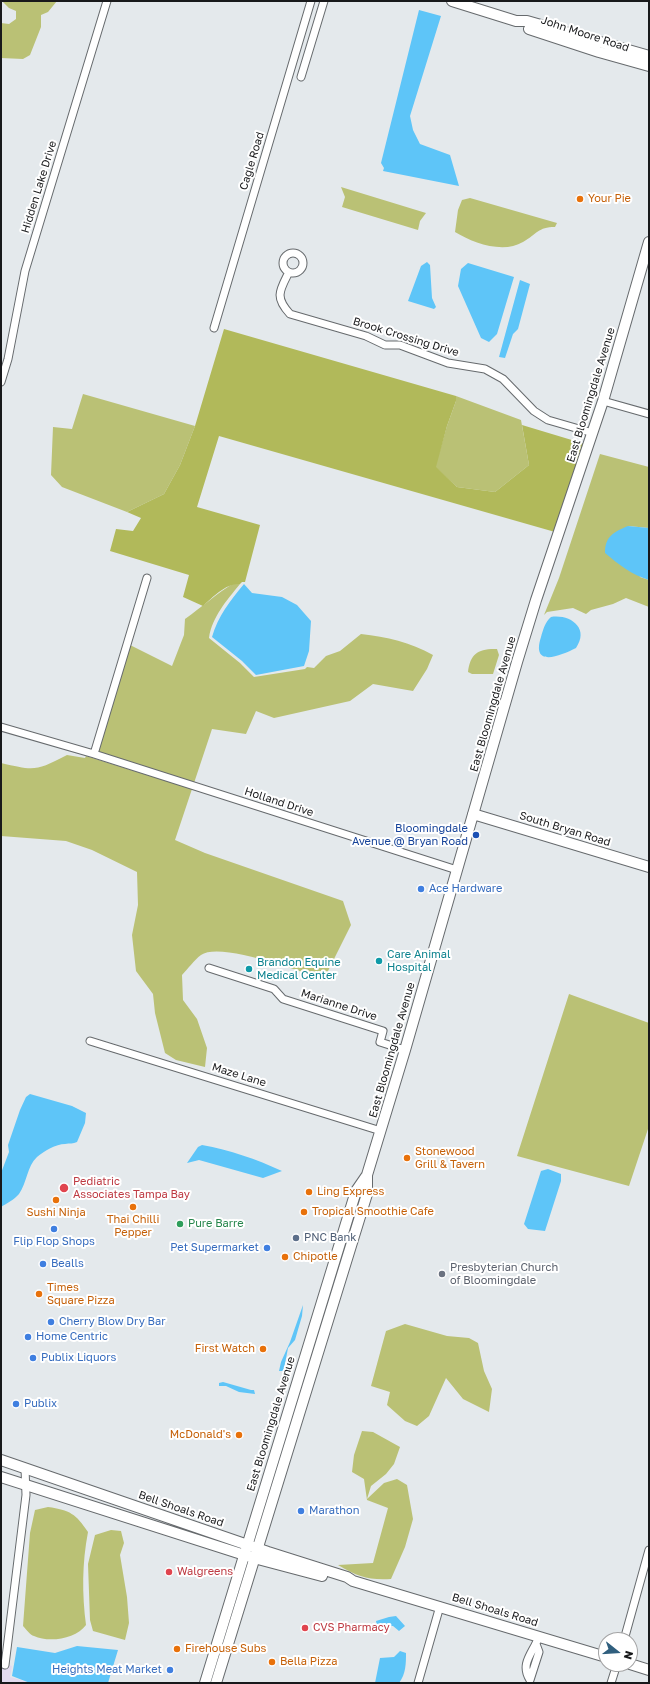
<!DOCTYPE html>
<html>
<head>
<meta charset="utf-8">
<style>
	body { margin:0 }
	#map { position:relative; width:650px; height:1684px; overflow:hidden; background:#e4e9ec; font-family:"Golos Text",sans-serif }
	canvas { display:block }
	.frame { position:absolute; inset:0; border:2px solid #18191b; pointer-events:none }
	.north { position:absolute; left:598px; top:1632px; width:40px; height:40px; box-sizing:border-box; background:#fff; border:1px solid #a3a3a4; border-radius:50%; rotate:107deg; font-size:11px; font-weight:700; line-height:16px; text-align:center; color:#18191b }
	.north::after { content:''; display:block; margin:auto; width:14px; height:18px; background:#305f7e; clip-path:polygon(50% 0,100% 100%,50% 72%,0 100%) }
</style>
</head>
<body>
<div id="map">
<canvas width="650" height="1684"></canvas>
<div class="frame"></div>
<div class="north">N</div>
</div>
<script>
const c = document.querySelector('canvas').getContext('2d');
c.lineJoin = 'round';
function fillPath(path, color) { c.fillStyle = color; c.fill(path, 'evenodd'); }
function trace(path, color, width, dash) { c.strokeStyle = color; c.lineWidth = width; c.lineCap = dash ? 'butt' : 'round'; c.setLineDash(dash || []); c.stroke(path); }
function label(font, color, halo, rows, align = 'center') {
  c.font = font + ' "Golos Text",sans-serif'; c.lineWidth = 4; c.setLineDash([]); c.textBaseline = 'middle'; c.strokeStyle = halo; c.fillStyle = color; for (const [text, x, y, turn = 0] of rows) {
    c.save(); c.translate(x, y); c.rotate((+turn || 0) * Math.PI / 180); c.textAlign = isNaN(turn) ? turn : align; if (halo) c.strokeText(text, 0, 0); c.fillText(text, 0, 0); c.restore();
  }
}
const education = new Path2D(`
	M1 1663 12 1666 10 1677 31 1683H1Z`);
const green = new Path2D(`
	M2 1H57L48 12 41 15V27L30 55 23 59 1 58V23L9 24 16 19V11L9 8Z
	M341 187 426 213 420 221 418 230 342 207 345 197Z
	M470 198 557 223 555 227C538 227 537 234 523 242 503 254 473 243 455 232L458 210 462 200Z
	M83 394 195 426 180 465 164 494 127 512 62 487 51 475 53 427 72 429Z
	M456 396 521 420 529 465 495 492 457 487 435 467 447 426 456 401Z
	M600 454 649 467V528L628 526 640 577 649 580V607L626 598 613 604 591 610 586 614 573 608 547 612 544 615 559 578Z
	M234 583 240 584C227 600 212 617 209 638L240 663 254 677 305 669 307 667 314 668 326 656 340 651 361 634C387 637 410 642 433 655L427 669 413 691 373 684 350 701 274 718 256 711 246 734 212 729 194 783 98 752 130 645 172 666 184 635 185 619C202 607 216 594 234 583Z
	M491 649H497L499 655 493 674H472L468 672C470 657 475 650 491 649Z
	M67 755 85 758 86 756 192 789 175 840 205 853 343 901 351 925 324 979C301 972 220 941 201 955 194 960 188 969 182 975L183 1000 197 1019 207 1048 205 1067 176 1060 165 1053 155 1013 153 994 136 971 132 935 138 905 137 872 92 850 66 841 1 836V763C35 771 36 771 67 755Z
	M569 994 649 1023V1126L629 1186 517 1156Z
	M405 1324 447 1336 469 1338 478 1343 484 1371 492 1389 489 1412 463 1399 446 1378 429 1416 417 1426 405 1421 387 1405 390 1392 371 1386 386 1331Z
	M362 1431 373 1432 400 1447 394 1464 386 1474 371 1486 367 1499 384 1483 397 1479 407 1485 413 1519 405 1547 391 1579C367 1580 359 1577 338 1565L373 1563 388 1508 367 1500 364 1479 352 1472 354 1455Z
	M48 1507C70 1510 76 1514 88 1532 82 1563 82 1594 86 1625 76 1639 49 1643 34 1636 30 1635 26 1629 23 1626L30 1533 35 1510Z
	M111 1530 121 1531 124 1543 120 1555 127 1597 129 1623 125 1640 93 1631 90 1620 88 1564 95 1535Z`);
const forest = new Path2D(`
	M224 329 456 396V401L447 426 436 467 457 487 495 492 529 465 522 425 585 444 555 532 219 436 197 507 260 525 245 582H242L240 584C226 583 213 597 203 606L183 597 189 575 110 551 116 529 133 531 141 518 127 512 164 494 180 465 195 426Z`);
const water = new Path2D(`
	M419 10 441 16 410 116 413 130 420 144 450 155 459 186 383 171 384 168 381 163Z
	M427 262 430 265 432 298 436 307 434 309 408 301 421 266Z
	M468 263 514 277 497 334 489 342 481 338 458 286 461 269Z
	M520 280 530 284 518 329 513 334 505 358 499 357Z
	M628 526 649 528V580C632 575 618 564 605 553 605 536 614 532 628 526Z
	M244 584 252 593 282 597 297 605 311 621 309 651 304 666 256 675 242 661 212 637C218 616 230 601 244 584Z
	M551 617C570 614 590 628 576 648 560 656 531 668 541 637 543 630 545 622 551 617Z
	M30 1094 72 1106 86 1113 85 1123 77 1142C73 1144 70 1143 65 1144 56 1144 44 1151 37 1157 27 1166 27 1183 19 1194 14 1200 7 1203 1 1207V1173L9 1152 8 1145 20 1110 26 1097Z
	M202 1145C230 1150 256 1159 282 1171L263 1178 199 1160 187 1163 198 1147Z
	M548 1169 561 1174V1181L545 1231 528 1229 524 1224 541 1171Z
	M303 1305 302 1316 295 1340 288 1348 284 1369 283 1371H279L281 1362 290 1342Z
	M223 1382 251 1390H254L255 1394 239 1392 226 1386H219V1383Z
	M396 1616 405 1626 399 1631 393 1626H377L376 1621 389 1617Z
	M77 1646 118 1650 108 1683H30L12 1676 17 1647 55 1653Z
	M400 1651 406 1653C406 1663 406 1674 399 1683H375L380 1658 394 1657Z`);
const street = new Path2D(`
	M301 77 324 1
	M283 263a10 10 0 1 1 20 0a10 10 0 1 1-20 0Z
	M289 272C280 290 274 297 290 314L366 336 385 345H400L448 363 485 369 503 379 534 411 548 420 593 433
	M214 328 311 1
	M1 382 8 359 25 271 107 1
	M603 401 649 414
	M1 727 94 754 457 870
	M94 754 147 578
	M209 968 274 989 283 999 383 1031 380 1042 405 1050
	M90 1041 381 1131
	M624 1640 649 1550
	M536 1644 539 1652 530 1680C519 1663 534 1652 539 1636
	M5 1665 26 1495 25 1468
	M418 1683 440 1606
	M611 1683 617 1664`);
const secondary = new Path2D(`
	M452 1 516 21H527L649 56
	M529 29 599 52 649 66
	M473 814 649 867
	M1 1460 268 1552 347 1577 353 1581 606 1657
	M1 1477 254 1558 322 1576
	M630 1664 649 1670
	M205 1683 356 1191 367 1175 405 1050 517 662 536 600 603 401 649 242
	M216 1683 367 1194V1175`);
const markers = [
	[580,199,4,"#e8710a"],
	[476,835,4,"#1a4fb4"],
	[421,889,4,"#3f7fe0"],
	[379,961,4,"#0f9aa8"],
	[249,969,4,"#0f9aa8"],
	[407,1158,4,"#e8710a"],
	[64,1188,5,"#e0444e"],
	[309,1192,4,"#e8710a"],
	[56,1200,4,"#e8710a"],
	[133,1207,4,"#e8710a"],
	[304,1212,4,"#e8710a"],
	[180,1224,4,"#2e9e5b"],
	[54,1229,4,"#3f7fe0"],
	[296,1238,4,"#5c6f8a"],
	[267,1248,4,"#3f7fe0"],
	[285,1257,4,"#e8710a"],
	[43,1264,4,"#3f7fe0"],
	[442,1274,4,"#6b7280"],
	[39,1294,4,"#e8710a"],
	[51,1322,4,"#3f7fe0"],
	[28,1337,4,"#3f7fe0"],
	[263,1349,4,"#e8710a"],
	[33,1358,4,"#3f7fe0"],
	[16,1404,4,"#3f7fe0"],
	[239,1435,4,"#e8710a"],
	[301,1511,4,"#3f7fe0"],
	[169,1572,4,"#e0444e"],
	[305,1628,4,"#e0444e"],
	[177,1649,4,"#e8710a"],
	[272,1662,4,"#e8710a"],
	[170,1670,4,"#3f7fe0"]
];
const streetNames = [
	["John Moore Road",585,34,18],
	["Cagle Road",252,161,-73],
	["Hidden Lake Drive",39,187,-73],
	["Brook Crossing Drive",406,337,17],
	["East Bloomingdale Avenue",591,395,-73],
	["East Bloomingdale Avenue",493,704,-74],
	["Holland Drive",279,802,18],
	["South Bryan Road",565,829,17],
	["Marianne Drive",339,1005,18],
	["East Bloomingdale Avenue",392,1050,-74],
	["Maze Lane",239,1075,17],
	["East Bloomingdale Avenue",271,1424,-73],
	["Bell Shoals Road",181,1509,19],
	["Bell Shoals Road",495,1610,17]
];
const foodNames = [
	["Your Pie",588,199],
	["Stonewood",415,1152],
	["Grill & Tavern",415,1165],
	["Ling Express",317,1192],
	["Tropical Smoothie Cafe",312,1212],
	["Sushi Ninja",56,1213,"center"],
	["Thai Chilli",133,1220,"center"],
	["Pepper",133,1233,"center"],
	["Chipotle",293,1257],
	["Times",47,1288],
	["Square Pizza",47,1301],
	["First Watch",255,1349,"right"],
	["McDonald's",231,1435,"right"],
	["Firehouse Subs",185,1649],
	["Bella Pizza",280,1662]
];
const transitNames = [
	["Bloomingdale",468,829],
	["Avenue @ Bryan Road",468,842]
];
const shopNames = [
	["Ace Hardware",429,889],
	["Flip Flop Shops",54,1242,"center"],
	["Pet Supermarket",259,1248,"right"],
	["Bealls",51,1264],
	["Cherry Blow Dry Bar",59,1322],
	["Home Centric",36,1337],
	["Publix Liquors",41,1358],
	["Publix",24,1404],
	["Marathon",309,1511],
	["Heights Meat Market",162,1670,"right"]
];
const cultureNames = [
	["Care Animal",387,955],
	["Hospital",387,968],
	["Brandon Equine",257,963],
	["Medical Center",257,976]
];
const healthNames = [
	["Pediatric",73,1182],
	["Associates Tampa Bay",73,1195],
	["Walgreens",177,1572],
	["CVS Pharmacy",313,1628]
];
const leisureNames = [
	["Pure Barre",188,1224]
];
const serviceNames = [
	["PNC Bank",304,1238]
];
const worshipNames = [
	["Presbyterian Church",450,1268],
	["of Bloomingdale",450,1281]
];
fillPath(education, '#e2daef');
fillPath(green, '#bac175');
fillPath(forest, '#b1b95a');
fillPath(water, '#5ec5f8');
trace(street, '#666a6d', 9);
trace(secondary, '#666a6d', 12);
trace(street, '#fff', 7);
trace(secondary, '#fff', 10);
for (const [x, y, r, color] of markers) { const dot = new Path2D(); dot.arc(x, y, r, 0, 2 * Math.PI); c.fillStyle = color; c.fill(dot); trace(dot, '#fff', 1.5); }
label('11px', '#18191b', '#fff', streetNames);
label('11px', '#c56008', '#fff', foodNames, 'left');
label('11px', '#164399', '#fff', transitNames, 'right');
label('11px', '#366cbe', '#fff', shopNames, 'left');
label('11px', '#0d838f', '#fff', cultureNames, 'left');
label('11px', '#be3a42', '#fff', healthNames, 'left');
label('11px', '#27864d', '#fff', leisureNames, 'left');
label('11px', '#4e5e75', '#fff', serviceNames, 'left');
label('11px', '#5b616d', '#fff', worshipNames, 'left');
</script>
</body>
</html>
